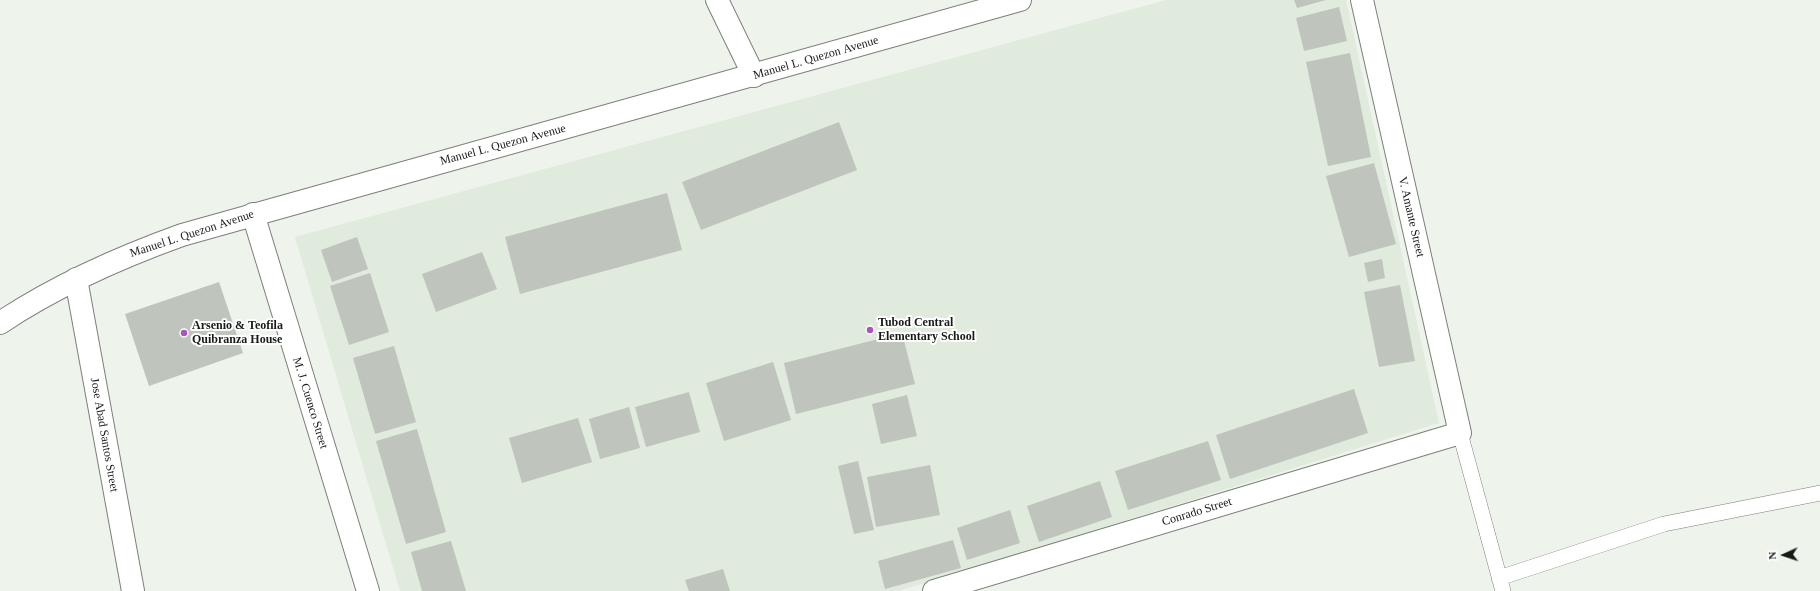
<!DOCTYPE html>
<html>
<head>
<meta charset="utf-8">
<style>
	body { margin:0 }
	#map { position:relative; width:1820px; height:591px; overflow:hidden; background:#eef3ec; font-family:Georgia,serif }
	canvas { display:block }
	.north { position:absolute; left:1764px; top:535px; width:40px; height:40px; -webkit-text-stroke:3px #fff; paint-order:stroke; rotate:267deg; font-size:11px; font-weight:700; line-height:16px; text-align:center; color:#181a17 }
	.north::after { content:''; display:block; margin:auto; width:14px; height:18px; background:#181a17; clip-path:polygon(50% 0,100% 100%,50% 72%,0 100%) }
</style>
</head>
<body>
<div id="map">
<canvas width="1820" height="591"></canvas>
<div class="north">N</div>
</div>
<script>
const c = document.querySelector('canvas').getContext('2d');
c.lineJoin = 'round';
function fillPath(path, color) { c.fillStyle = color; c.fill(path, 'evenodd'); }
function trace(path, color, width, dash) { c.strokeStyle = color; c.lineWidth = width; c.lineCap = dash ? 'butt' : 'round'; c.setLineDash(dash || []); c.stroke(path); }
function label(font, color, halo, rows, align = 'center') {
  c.font = font + ' Georgia,serif'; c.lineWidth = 4; c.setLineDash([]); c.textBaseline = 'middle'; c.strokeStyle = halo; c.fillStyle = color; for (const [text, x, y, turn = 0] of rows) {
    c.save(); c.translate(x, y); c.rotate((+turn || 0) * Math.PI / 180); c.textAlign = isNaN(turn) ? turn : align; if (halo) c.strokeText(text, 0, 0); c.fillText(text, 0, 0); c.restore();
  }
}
const built = new Path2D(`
	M1166 0H1346L1439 423 899 591H400L295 237Z`);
const building = new Path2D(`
	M1294 0H1326L1297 8Z
	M1339 7 1347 41 1304 51 1296 18Z
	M1350 53 1371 157 1328 166 1306 62Z
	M839 122 857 170 701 230 682 182Z
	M1374 163 1396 244 1349 257 1326 176Z
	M667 193 682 250 520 294 505 237Z
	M357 237 368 269 332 282 321 250Z
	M482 252 497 289 436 312 422 274Z
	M1382 259 1385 278 1368 282 1364 263Z
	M370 273 389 332 349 345 330 286Z
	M219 282 243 353 149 386 125 314Z
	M1400 285 1415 361 1379 367 1364 292Z
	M902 333 915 384 796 414 784 363Z
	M394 346 416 422 375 434 353 358Z
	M773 362 791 420 724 441 706 383Z
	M1354 389 1368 433 1230 479 1216 435Z
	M689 392 700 432 646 447 635 407Z
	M907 395 917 436 881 444 872 404Z
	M629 407 640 448 600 459 589 419Z
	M578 418 592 462 522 483 509 438Z
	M417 429 446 532 406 544 376 441Z
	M1208 441 1221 480 1128 510 1115 471Z
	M858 461 874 530 854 534 838 466Z
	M930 465 940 515 876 527 867 477Z
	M1100 481 1112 517 1039 542 1027 506Z
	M1010 510 1020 543 967 560 957 528Z
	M953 540 961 568 885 589 878 561Z
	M451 541 466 591H422L411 552Z
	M723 569 730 591H689L685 580Z`);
const service = new Path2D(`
	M1460 433 1503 591
	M1499 578 1664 524 1820 493`);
const minor = new Path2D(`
	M717 0 754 76
	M253 214 368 591
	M76 279 133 591
	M934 591 1460 433 1362 0`);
const tertiary = new Path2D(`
	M0 323C57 285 118 258 182 235L1020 0`);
const markers = [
	[870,330,4,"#aa54c2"],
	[184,333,4,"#aa54c2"]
];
const streetNames = [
	["Manuel L. Quezon Avenue",816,58,-16],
	["Manuel L. Quezon Avenue",503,145,-15],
	["V. Amante Street",1411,217,77],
	["Manuel L. Quezon Avenue",192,234,-18],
	["M. J. Cuenco Street",310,403,73],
	["Jose Abad Santos Street",104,435,80],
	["Conrado Street",1197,512,-17]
];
const poiNames = [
	["Tubod Central",878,323],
	["Elementary School",878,337],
	["Arsenio & Teofila",192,326],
	["Quibranza House",192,340]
];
fillPath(built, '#e0eadd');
fillPath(building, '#bfc4bd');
trace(service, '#7b807a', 16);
trace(minor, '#7b807a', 24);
trace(tertiary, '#7b807a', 24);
trace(service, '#fff', 15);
trace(minor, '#fff', 22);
trace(tertiary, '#fff', 22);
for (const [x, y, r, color] of markers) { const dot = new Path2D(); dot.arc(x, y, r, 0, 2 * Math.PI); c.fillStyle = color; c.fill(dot); trace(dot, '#fff', 1.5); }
label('12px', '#181a17', '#fff', streetNames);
label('bold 12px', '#181a17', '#fff', poiNames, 'left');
</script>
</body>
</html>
